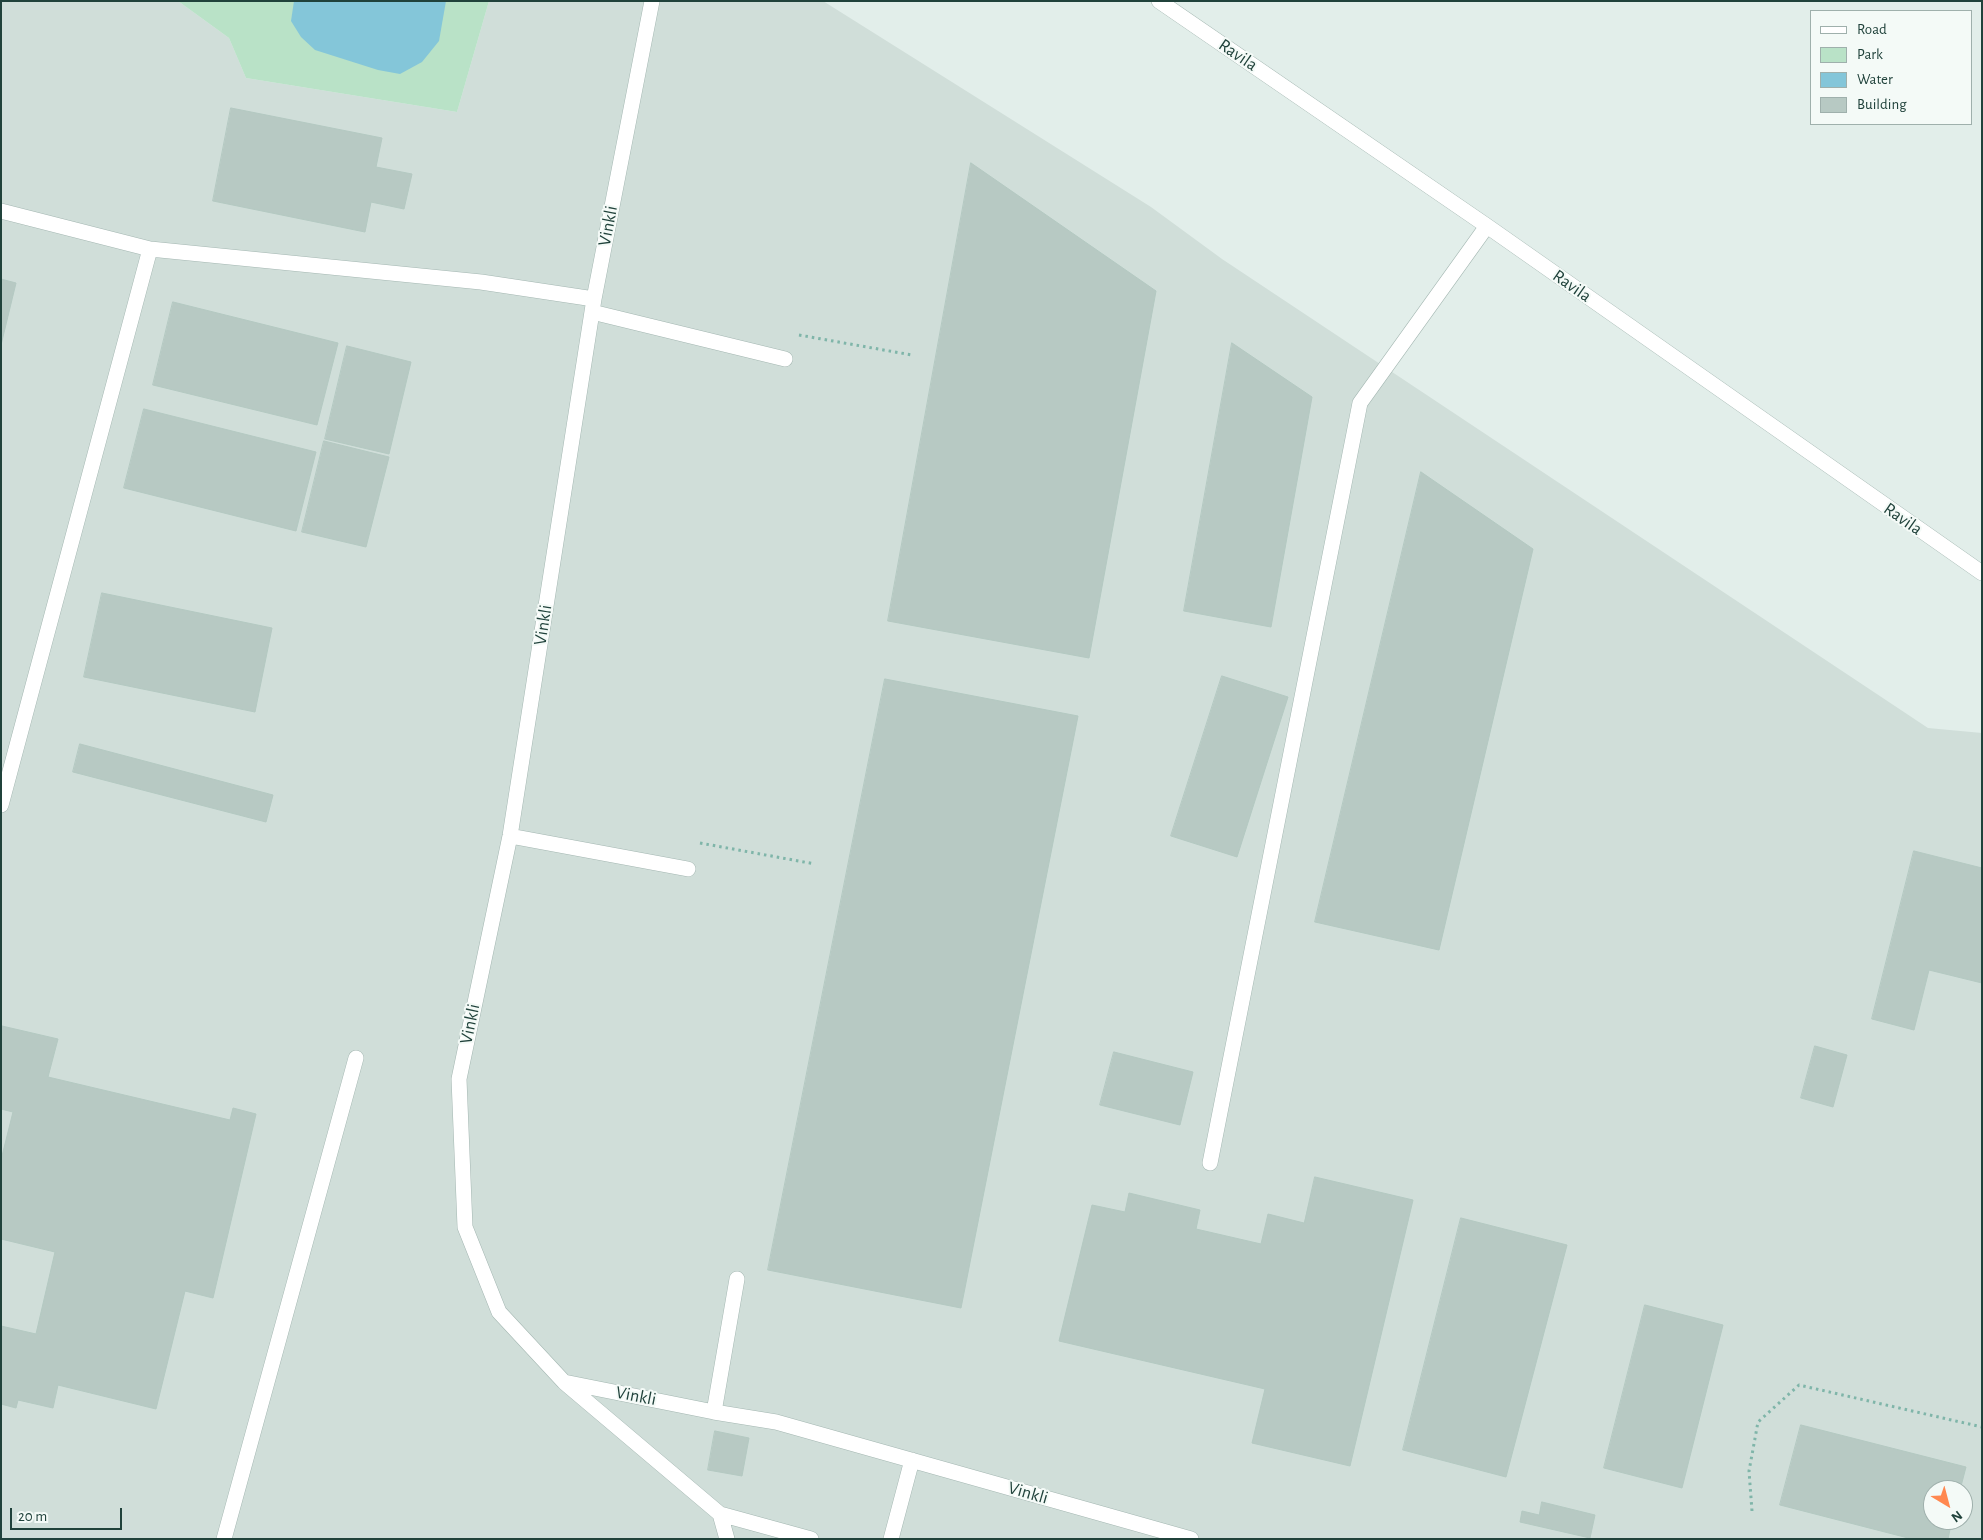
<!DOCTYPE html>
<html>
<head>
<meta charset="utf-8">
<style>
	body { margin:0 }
	#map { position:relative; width:1983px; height:1540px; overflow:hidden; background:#e2eeea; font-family:"Alegreya Sans",sans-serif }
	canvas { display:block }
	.frame { position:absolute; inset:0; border:2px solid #20423b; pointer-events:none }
	.legend { position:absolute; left:1810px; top:10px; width:162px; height:115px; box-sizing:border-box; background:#f4faf7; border:1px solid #9fb0ac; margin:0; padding:6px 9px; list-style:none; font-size:15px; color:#20423b }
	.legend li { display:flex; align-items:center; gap:10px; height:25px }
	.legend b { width:25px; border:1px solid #9fb0ac }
	.north { position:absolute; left:1923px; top:1480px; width:50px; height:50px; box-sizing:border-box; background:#f4faf7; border:1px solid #9fb0ac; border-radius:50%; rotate:143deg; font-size:14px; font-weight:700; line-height:20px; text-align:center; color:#20423b }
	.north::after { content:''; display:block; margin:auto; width:18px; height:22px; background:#ff8850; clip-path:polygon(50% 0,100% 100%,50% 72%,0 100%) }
	.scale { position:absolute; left:10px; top:1508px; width:112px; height:22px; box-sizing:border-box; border:2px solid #20423b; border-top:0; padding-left:6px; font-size:15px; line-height:18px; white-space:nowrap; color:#20423b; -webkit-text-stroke:4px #f4faf7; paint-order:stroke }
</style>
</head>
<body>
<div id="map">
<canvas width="1983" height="1540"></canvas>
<div class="frame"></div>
<ul class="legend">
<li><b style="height:6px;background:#fff"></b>Road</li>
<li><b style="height:14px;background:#b9e2c7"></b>Park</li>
<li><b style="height:14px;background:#84c6d9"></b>Water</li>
<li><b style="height:14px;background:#b7c9c3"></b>Building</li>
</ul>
<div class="north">N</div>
<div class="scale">20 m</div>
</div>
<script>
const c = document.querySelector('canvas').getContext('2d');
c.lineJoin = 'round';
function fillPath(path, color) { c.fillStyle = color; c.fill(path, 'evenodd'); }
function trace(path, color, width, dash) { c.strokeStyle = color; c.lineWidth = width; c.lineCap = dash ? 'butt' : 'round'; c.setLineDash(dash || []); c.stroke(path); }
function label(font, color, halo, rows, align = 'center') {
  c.font = font + ' "Alegreya Sans",sans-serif'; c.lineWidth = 4; c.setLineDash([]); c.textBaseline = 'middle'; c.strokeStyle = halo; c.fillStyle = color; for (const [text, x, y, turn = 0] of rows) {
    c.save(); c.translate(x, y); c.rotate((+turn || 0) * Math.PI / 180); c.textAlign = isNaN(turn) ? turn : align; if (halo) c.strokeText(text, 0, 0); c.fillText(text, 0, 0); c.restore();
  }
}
const built = new Path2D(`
	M1 1H178L229 38 246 78 457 112 489 1H823L1151 207 1222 259 1928 728 1982 733V1539H1ZM1933 1490H1963V1520H1933Z`);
const green = new Path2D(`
	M178 1H489L457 112 246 78 229 38Z`);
const water = new Path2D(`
	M294 1H446L439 41 422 62 400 74 378 70 315 50 301 37 291 21Z`);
const building = new Path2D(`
	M231 108 382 138 376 167 412 174 404 209 371 202 365 232 213 201Z
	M971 163 1156 291 1089 658 888 621Z
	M1 279 16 283 1 345Z
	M173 302 338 343 317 425 153 385Z
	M1232 343 1312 397 1271 627 1184 611Z
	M347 346 411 362 389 454 325 439Z
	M144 409 316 452 296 531 124 488Z
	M324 441 389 457 366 547 302 532Z
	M1421 472 1533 549 1439 950 1315 922Z
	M102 593 272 628 255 712 84 677Z
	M1222 676 1288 697 1237 857 1171 836Z
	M885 679 1078 716 961 1308 768 1270Z
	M80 744 273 795 266 822 73 772Z
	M1914 851 1982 868V983L1929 970 1914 1030 1872 1019Z
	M2 1026 58 1039 48 1077 230 1120 233 1108 256 1114 213 1298 185 1291 156 1409 58 1385 53 1408 18 1400 16 1408 1 1404V1326L36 1334 55 1252 1 1239V1160L13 1112 1 1109Z
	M1815 1046 1847 1055 1833 1107 1801 1098Z
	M1114 1052 1193 1072 1180 1125 1100 1105Z
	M1315 1177 1413 1200 1350 1466 1252 1443 1265 1389 1059 1341 1092 1205 1125 1212 1129 1193 1200 1210 1196 1229 1261 1244 1268 1214 1304 1223Z
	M1461 1218 1567 1245 1506 1477 1403 1450Z
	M1645 1305 1723 1325 1682 1488 1604 1468Z
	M1801 1425 1966 1467 1960 1490H1933V1520H1952L1948 1539H1912L1780 1505Z
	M715 1431 749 1438 742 1476 708 1470Z
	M1542 1502 1595 1515 1590 1538 1520 1522 1522 1511 1539 1515Z`);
const path = new Path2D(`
	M799 335 912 355
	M700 843 815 864
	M1752 1511 1749 1471 1758 1422 1799 1385 1982 1427`);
const minor = new Path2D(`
	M652 1 594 299 510 836 459 1079 465 1227 499 1312 564 1382 714 1412 776 1422 1191 1539
	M1159 1 1487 226 1982 573
	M1 211 150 249 481 282 594 299
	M592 312 785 359
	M1 805 150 249
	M510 836 688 869
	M1210 1163 1360 403 1487 226
	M565 1383 720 1514 811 1539
	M714 1412 737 1279
	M720 1514 727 1539
	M224 1539 356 1058
	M891 1539 912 1460`);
const streetNames = [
	["Ravila",1238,55,34],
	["Vinkli",608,226,-79],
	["Ravila",1572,286,35],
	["Ravila",1903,519,35],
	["Vinkli",543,625,-81],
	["Vinkli",470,1024,-78],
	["Vinkli",636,1396,11],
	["Vinkli",1028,1493,16]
];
fillPath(built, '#d0ded9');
fillPath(green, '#b9e2c7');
fillPath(water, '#84c6d9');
fillPath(building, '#b7c9c3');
trace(building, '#b4c9c2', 1);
trace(minor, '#a4b7b2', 16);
trace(path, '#7fb5a9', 3, [2.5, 4]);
trace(minor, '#fff', 15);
label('18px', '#20423b', '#f4faf7', streetNames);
</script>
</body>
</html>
